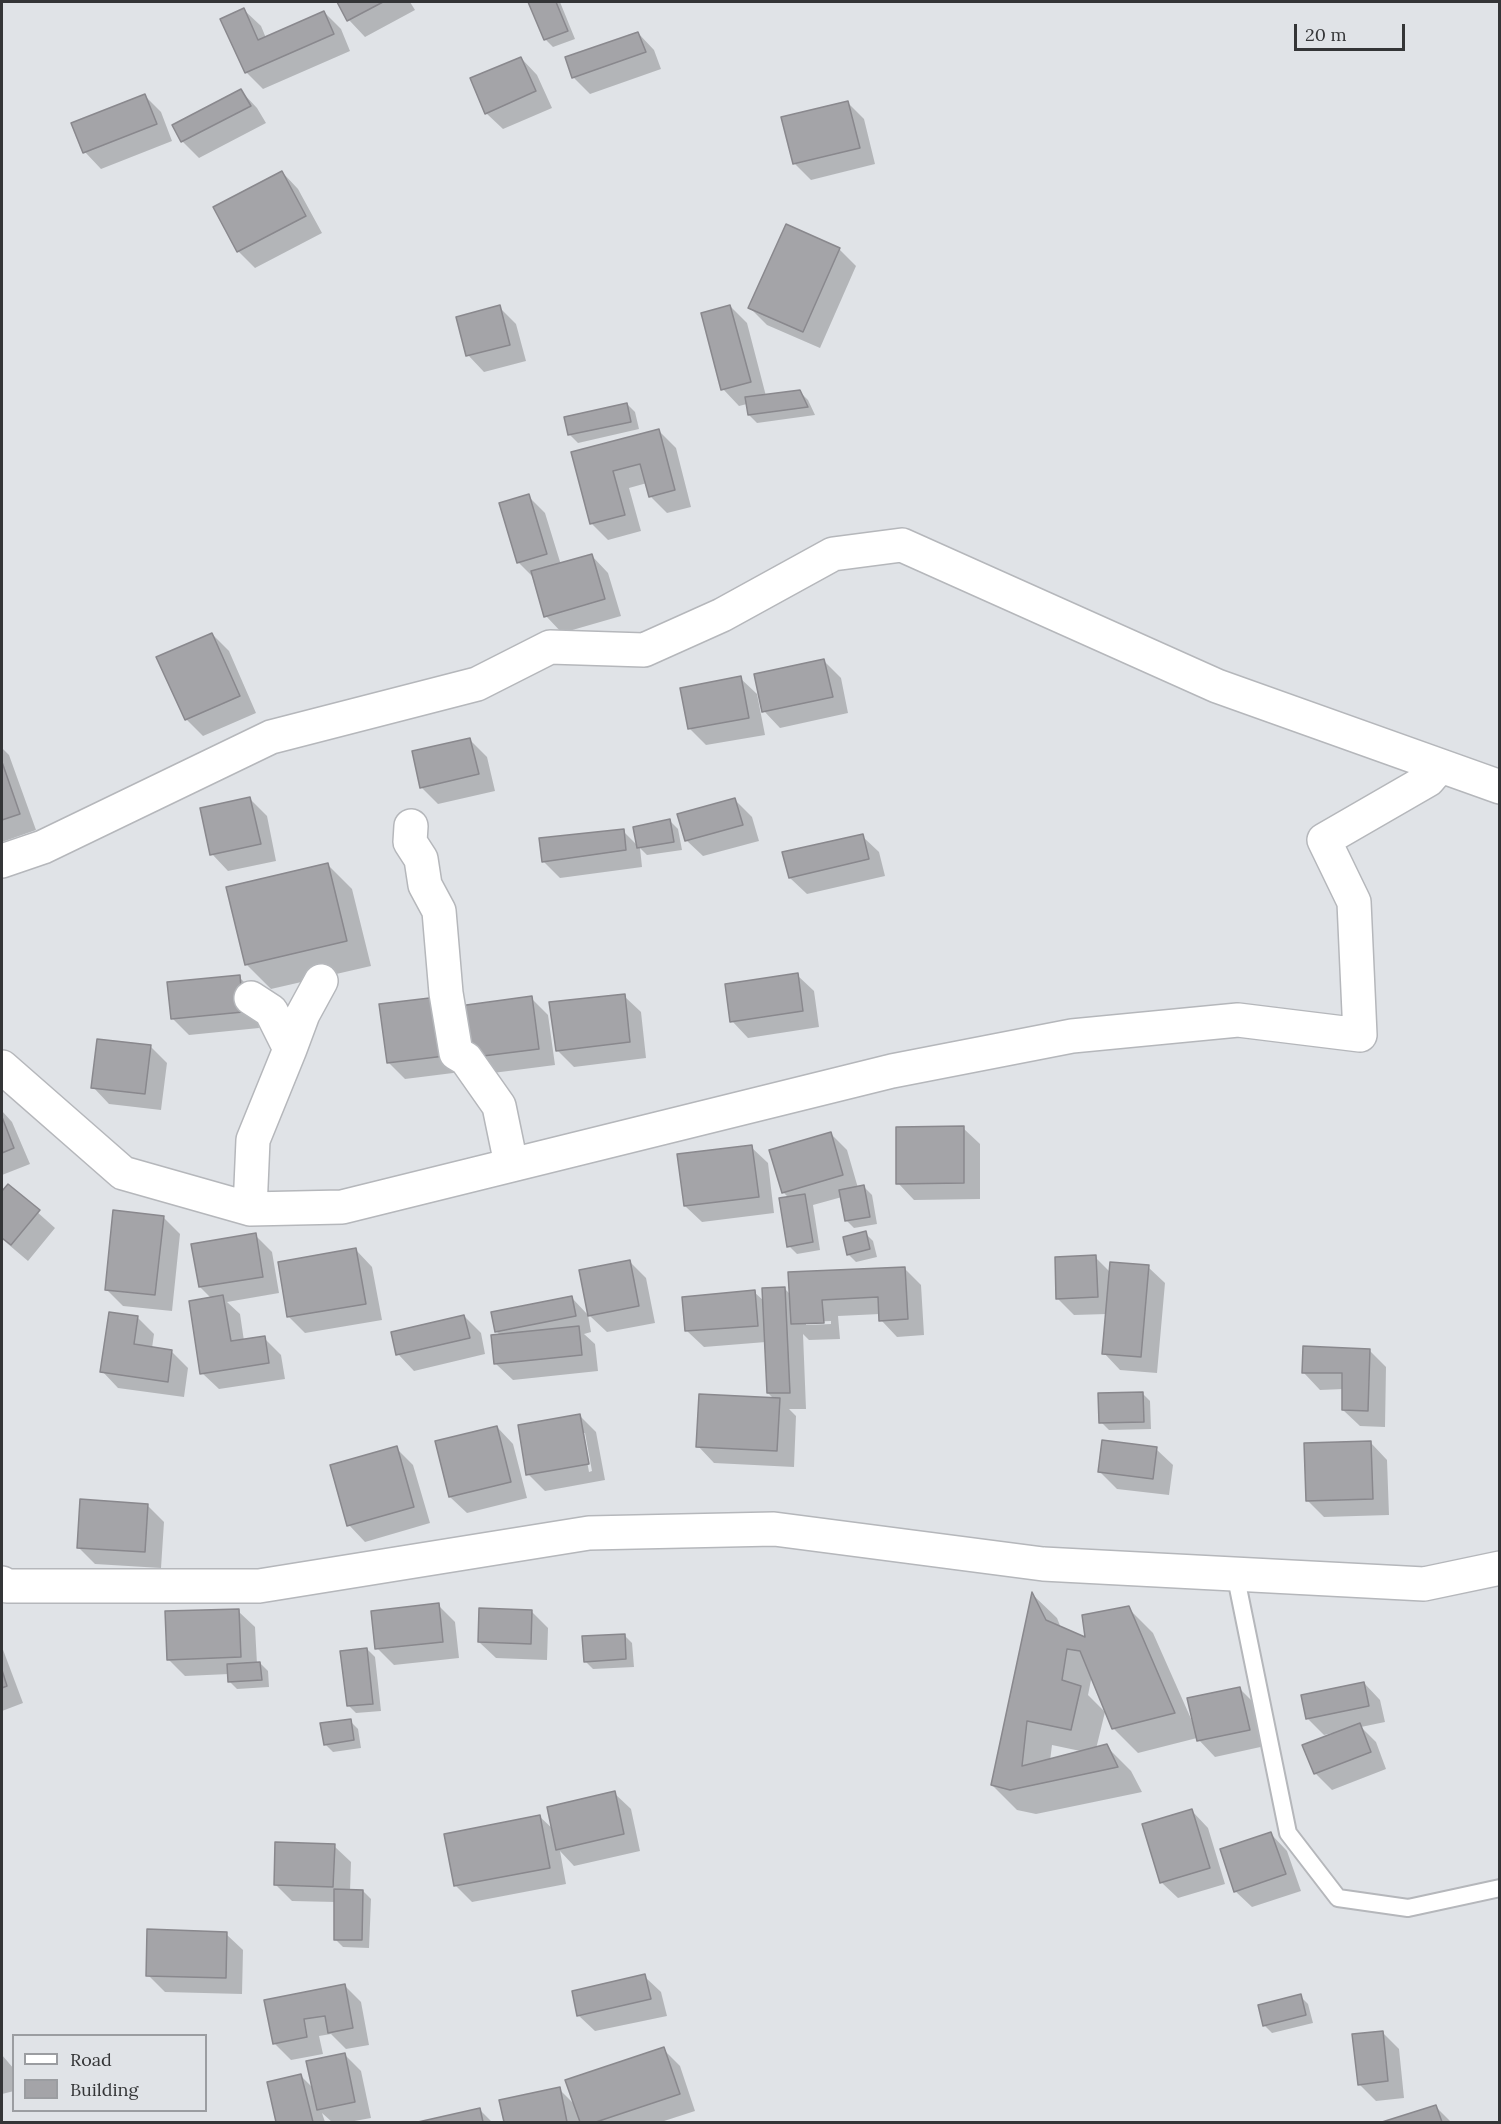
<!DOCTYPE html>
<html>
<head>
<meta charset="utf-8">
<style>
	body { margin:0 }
	#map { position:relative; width:1501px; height:2124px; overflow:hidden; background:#e0e3e7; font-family:Lora,serif }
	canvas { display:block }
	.frame { position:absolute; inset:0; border:3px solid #343537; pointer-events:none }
	.legend { position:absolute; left:12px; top:2034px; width:195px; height:78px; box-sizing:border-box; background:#e0e3e7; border:2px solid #9b9da1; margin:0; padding:8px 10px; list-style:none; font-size:18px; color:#343537 }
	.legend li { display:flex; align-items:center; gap:12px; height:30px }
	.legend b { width:30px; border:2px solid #9b9da1 }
	.scale { position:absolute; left:1294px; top:24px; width:111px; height:27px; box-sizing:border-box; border:3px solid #343537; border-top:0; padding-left:8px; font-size:18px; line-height:21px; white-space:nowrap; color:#343537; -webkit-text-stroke:4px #e0e3e7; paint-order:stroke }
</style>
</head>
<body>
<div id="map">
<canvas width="1501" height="2124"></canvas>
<div class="frame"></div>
<ul class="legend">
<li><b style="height:8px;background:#fff"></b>Road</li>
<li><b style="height:16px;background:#a4a4a8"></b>Building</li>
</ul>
<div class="scale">20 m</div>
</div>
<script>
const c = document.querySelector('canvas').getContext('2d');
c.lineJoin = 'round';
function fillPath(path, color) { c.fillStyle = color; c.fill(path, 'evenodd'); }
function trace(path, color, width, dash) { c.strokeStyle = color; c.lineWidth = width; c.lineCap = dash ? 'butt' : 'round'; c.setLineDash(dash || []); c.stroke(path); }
const shadow = new Path2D(`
	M338 2H410L415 10 365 37 349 20Z
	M530 2H560L575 39 553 47 545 39Z
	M244 10 261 26 266 38 324 12 341 29 350 51 263 89 246 72Z
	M638 33 654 50 661 69 590 94 573 77Z
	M521 58 537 75 552 108 503 129 486 113Z
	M241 91 257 108 266 123 199 158 182 141 174 125Z
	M145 96 161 112 172 141 101 169 85 152Z
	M847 102 864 119 875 164 811 180 794 163Z
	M282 172 298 189 322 233 255 268 239 252 215 208Z
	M839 249 856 266 820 348 767 325 750 308Z
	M730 306 747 323 766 396 799 391 808 400 815 415 757 423 749 415 747 404 739 406 723 389Z
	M499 307 516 324 526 361 484 372 468 355Z
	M627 404 635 412 639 429 578 443 570 435Z
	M659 431 676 448 691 507 667 513 650 496 647 483 629 488 641 531 608 540 591 523 573 453Z
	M528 496 545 513 561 565 592 556 608 573 621 616 562 633 546 616 535 579 518 562Z
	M212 634 229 651 256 713 203 736 186 719Z
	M824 661 841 678 848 713 780 728 764 711Z
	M740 678 757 694 765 735 706 745 689 728Z
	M470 740 487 757 495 791 438 804 421 787Z
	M2 748 9 755 36 830 2 842Z
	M250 799 267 816 276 861 228 871 212 854Z
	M735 800 752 817 759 841 703 856 686 840Z
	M670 821 678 829 682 850 647 855 640 848 642 867 560 878 543 861 623 831 638 846Z
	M862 836 879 852 885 876 807 894 790 878Z
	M327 864 352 889 371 966 271 989 247 965Z
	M797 975 814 991 819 1027 748 1038 732 1021Z
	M239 977 256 994 259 1028 189 1035 172 1018Z
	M624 996 641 1012 646 1058 574 1067 557 1050Z
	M531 998 548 1015 555 1065 485 1074 468 1058Z
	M381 1006 461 1072 405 1079 388 1062Z
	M150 1046 167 1063 161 1110 109 1104 93 1087Z
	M2 1111 12 1122 30 1164 2 1175Z
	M963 1128 980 1144V1199L914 1200 898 1183Z
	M830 1133 847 1150 858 1188 864 1187 872 1195 877 1224 854 1228 846 1220 842 1197 813 1205 820 1250 797 1254 789 1246V1198L783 1192Z
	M751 1147 768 1163 774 1213 702 1222 685 1206Z
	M8 1186 55 1228 28 1261 2 1239V1193Z
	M163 1217 180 1234 172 1311 123 1306 106 1289Z
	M865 1233 873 1241 877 1257 856 1262 848 1254Z
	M255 1235 272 1252 279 1293 227 1302 240 1314 244 1341 264 1338 281 1355 285 1379 219 1389 202 1373 212 1299 200 1287Z
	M356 1250 372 1267 382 1320 305 1333 288 1316Z
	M1095 1257 1110 1272 1148 1267 1165 1283 1157 1373 1120 1370 1104 1353 1107 1314 1074 1315 1057 1298Z
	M629 1261 646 1278 655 1323 607 1332 590 1316 581 1271Z
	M904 1268 921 1285 924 1335 897 1337 881 1320 880 1314 838 1316 840 1339 809 1340 803 1334 806 1409H789L796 1416 794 1467 714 1463 698 1446 775 1400 768 1393 766 1342 704 1347 687 1331 754 1292 764 1301 785 1289 791 1295ZM831 1321V1324L806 1325V1322Z
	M572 1298 588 1315 591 1332 584 1334 595 1344 598 1371 513 1380 496 1364 501 1336 496 1331Z
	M464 1316 481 1333 485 1354 414 1371 398 1354Z
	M137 1317 154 1334 152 1348 172 1352 188 1368 184 1397 118 1388 102 1371Z
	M1370 1351 1386 1367 1385 1427 1360 1426 1343 1410 1344 1389 1320 1390 1304 1373Z
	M1142 1393 1150 1401 1151 1429 1109 1430 1101 1422Z
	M580 1416 596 1432 605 1480 545 1491 528 1474ZM582 1433H585L592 1471 589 1472Z
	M497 1427 513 1444 527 1498 467 1513 450 1497Z
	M1371 1443 1387 1460 1389 1515 1324 1517 1307 1500Z
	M396 1448 413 1465 430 1523 365 1542 349 1525Z
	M1156 1449 1173 1465 1169 1495 1117 1489 1100 1472Z
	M147 1505 164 1522 161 1568 95 1564 78 1547Z
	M1033 1595 1057 1618 1061 1628 1087 1640 1128 1608 1153 1633 1192 1721 1239 1688 1256 1705 1265 1746 1215 1757 1197 1738 1138 1753 1113 1728 1092 1675 1088 1695 1105 1712 1096 1749 1106 1746 1131 1771 1142 1792 1036 1814 1017 1810 992 1785ZM1052 1745 1085 1752 1050 1761Z
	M438 1605 455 1622 459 1658 394 1665 377 1648Z
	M238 1611 255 1627 257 1664 260 1663 268 1671 269 1687 237 1689 229 1681V1674L185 1676 168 1659Z
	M531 1611 548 1628 547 1660 496 1658 479 1642Z
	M624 1635 632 1643 634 1667 593 1669 585 1661Z
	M2 1647 23 1703 2 1711Z
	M367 1649 375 1657 381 1711 356 1713 348 1705Z
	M1364 1683 1380 1700 1385 1722 1361 1727 1376 1742 1386 1769 1332 1790 1315 1773 1333 1733 1324 1735 1307 1718Z
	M350 1721 358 1729 361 1748 333 1752 325 1744Z
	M614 1793 631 1809 640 1851 574 1866 560 1851 566 1884 472 1902 456 1886 539 1816 554 1830Z
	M1192 1811 1208 1828 1225 1884 1178 1898 1161 1882Z
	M1271 1834 1287 1851 1301 1891 1252 1907 1235 1891Z
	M334 1846 351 1862 350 1891H363L371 1899 369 1948 343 1947 335 1939 336 1902 292 1901 275 1884Z
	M226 1934 243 1950 242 1994 165 1992 148 1975Z
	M644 1976 661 1992 667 2016 595 2031 578 2015Z
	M345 1986 361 2002 369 2045 346 2049 331 2034 319 2036 323 2054 291 2060 274 2043Z
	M1300 1996 1308 2004 1313 2023 1272 2033 1264 2025Z
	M1382 2032 1399 2049 1404 2098 1376 2101 1359 2084Z
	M663 2049 680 2066 695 2111 661 2122H506L501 2102 559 2089 575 2105Z
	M344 2054 361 2071 371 2118 349 2122H332L322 2113 325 2122H278L269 2083 301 2076 314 2089Z
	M2 2055 14 2069V2091L2 2094Z
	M1435 2106 1451 2122H1387Z
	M479 2109 492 2122H424Z`);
const building = new Path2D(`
	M337 2H383L347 21Z
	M528 2H556L568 31 544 40Z
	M244 8 258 40 324 11 334 34 245 73 220 19Z
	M638 32 646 52 572 78 565 57Z
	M521 57 536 91 485 114 470 78Z
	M241 89 251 106 181 142 172 125Z
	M145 94 157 124 83 153 71 123Z
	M848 101 860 148 793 164 781 117Z
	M282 171 306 216 237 252 213 207Z
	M786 224 840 248 803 332 748 308Z
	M500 305 510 345 466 356 456 317Z
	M730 305 751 382 721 390 701 313Z
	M800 390 808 407 748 415 745 397Z
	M627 403 631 422 568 435 564 417Z
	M659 429 675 490 649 497 640 464 613 471 625 515 590 524 571 452Z
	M529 494 547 554 517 563 499 503Z
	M592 554 605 599 544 617 531 571Z
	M212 633 240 696 185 720 156 657Z
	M824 659 833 697 762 712 754 674Z
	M741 676 749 718 688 729 680 688Z
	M470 738 479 774 420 788 412 751Z
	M2 762 20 814 2 820Z
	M250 797 261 844 210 855 200 808Z
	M735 798 743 825 685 841 677 814Z
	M670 819 674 842 637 848 633 827Z
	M624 829 626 850 542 862 539 838Z
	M863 834 869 859 789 878 782 852Z
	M328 863 347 941 245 965 226 887Z
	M798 973 803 1011 730 1022 725 984Z
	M240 975 243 1012 171 1019 167 982Z
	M625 994 630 1042 556 1051 549 1002Z
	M532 996 539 1049 467 1058 459 1006Z
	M438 997 445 1056 387 1063 379 1004Z
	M97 1039 151 1045 145 1094 91 1088Z
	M2 1117 14 1148 2 1153Z
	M964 1126V1183L896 1184V1127Z
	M831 1132 843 1175 782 1193 769 1150Z
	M752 1145 759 1197 684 1206 677 1154Z
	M8 1184 40 1210 11 1245 2 1238V1191Z
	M864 1185 870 1217 845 1221 839 1190Z
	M805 1194 813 1242 787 1247 779 1198Z
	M113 1210 164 1216 155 1295 105 1290Z
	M866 1231 870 1249 847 1255 843 1237Z
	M256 1233 263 1277 199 1287 191 1244Z
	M356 1248 366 1304 287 1317 278 1262Z
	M1096 1255 1098 1297 1056 1299 1055 1257Z
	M630 1260 639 1306 588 1316 579 1270Z
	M1110 1262 1149 1265 1141 1357 1102 1354Z
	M905 1267 908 1319 879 1321 878 1297 822 1300 824 1323 791 1324 788 1272Z
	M785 1287 790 1393H767L762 1288Z
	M755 1290 758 1326 685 1331 682 1297Z
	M223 1295 231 1341 265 1336 269 1363 200 1374 189 1301Z
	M572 1296 576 1316 495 1332 491 1312Z
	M109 1312 138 1316 134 1344 172 1350 168 1382 100 1372Z
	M464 1315 470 1338 396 1355 391 1332Z
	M579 1326 582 1355 494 1364 491 1335Z
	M1303 1346 1370 1349 1368 1411 1342 1410V1373H1302Z
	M1143 1392 1144 1422 1099 1423 1098 1393Z
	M699 1394 780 1398 777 1451 696 1447Z
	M580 1414 589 1464 526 1475 518 1425Z
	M497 1426 511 1482 449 1497 435 1441Z
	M1102 1440 1157 1447 1153 1479 1098 1472Z
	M1371 1441 1373 1499 1306 1501 1304 1443Z
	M397 1446 414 1507 347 1526 330 1465Z
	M80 1499 148 1504 145 1552 77 1548Z
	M1032 1592 1046 1620 1085 1637 1082 1615 1129 1606 1175 1713 1112 1729 1080 1651 1067 1649 1062 1680 1081 1686 1071 1730 1027 1721 1022 1766 1107 1744 1118 1767 1010 1790 991 1785Z
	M439 1603 443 1642 375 1649 371 1611Z
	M479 1608 532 1610 531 1644 478 1642Z
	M239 1609 241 1657 167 1660 165 1611Z
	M625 1634 626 1659 584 1662 582 1636Z
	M367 1648 373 1704 347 1706 340 1651Z
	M260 1662 262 1680 228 1682 227 1664Z
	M2 1670 7 1686 2 1688Z
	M1364 1682 1369 1706 1306 1719 1301 1695Z
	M1240 1687 1250 1730 1197 1741 1187 1698Z
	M351 1719 354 1740 324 1745 320 1723Z
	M1360 1723 1371 1752 1314 1774 1302 1745Z
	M615 1791 624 1834 556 1850 547 1807Z
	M1192 1809 1210 1868 1160 1883 1142 1824Z
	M540 1815 550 1868 454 1886 444 1834Z
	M1271 1832 1286 1874 1234 1892 1220 1849Z
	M275 1842 335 1844 333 1887 274 1885Z
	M334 1889 363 1890 362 1940H334Z
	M147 1929 227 1932 226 1978 146 1976Z
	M645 1974 651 1999 577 2016 572 1991Z
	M345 1984 353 2028 328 2033 325 2016 304 2019 307 2037 273 2044 264 2000Z
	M1301 1994 1306 2015 1263 2026 1258 2005Z
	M1383 2031 1388 2081 1358 2085 1352 2034Z
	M664 2047 680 2094 596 2122H580L565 2080Z
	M345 2053 355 2102 317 2110 306 2061Z
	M301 2074 313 2122H276L267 2082Z
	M560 2087 567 2122H504L499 2100Z
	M1436 2105 1442 2122H1382Z
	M480 2108 483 2122H418Z`);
const lane = new Path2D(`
	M1235 1573 1288 1833 1338 1898 1408 1908 1500 1888`);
const street = new Path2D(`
	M411 826 410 842 421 859 425 885 439 911 446 993 456 1053 466 1059 499 1106 511 1164
	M2 861 43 847 271 737 477 684 550 647 644 650 722 615 833 554 902 545 1217 686 1500 787
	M290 1049 303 1014 321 981
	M2 1067 123 1173 250 1209 342 1207 892 1071 1072 1036 1238 1020 1360 1035 1354 902 1324 840 1428 780 1440 766
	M250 1209 253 1140 290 1049 271 1011 251 998
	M2 1583 7 1586H259L589 1533 774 1529 1043 1564 1424 1584 1500 1568`);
fillPath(shadow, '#0003');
fillPath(building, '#a4a4a8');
trace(building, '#89888d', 1.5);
trace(lane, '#b5b7bb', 20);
trace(street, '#b5b7bb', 36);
trace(lane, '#fff', 16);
trace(street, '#fff', 33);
</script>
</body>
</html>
